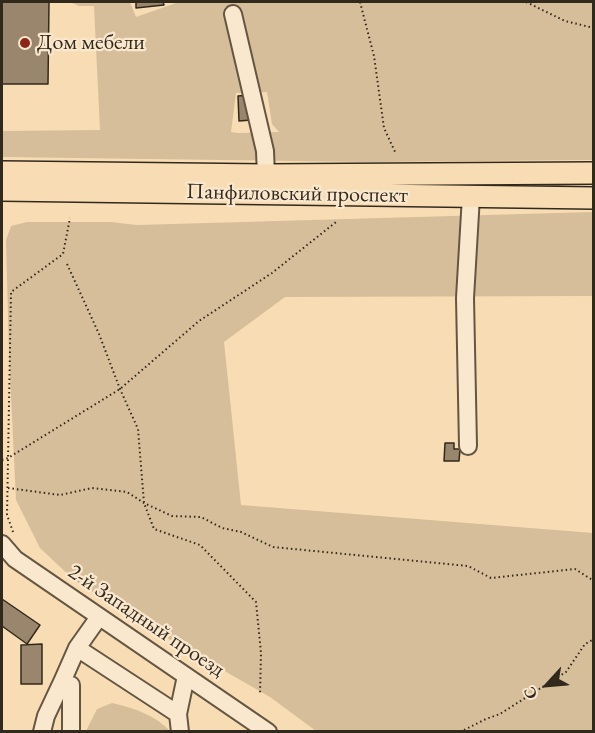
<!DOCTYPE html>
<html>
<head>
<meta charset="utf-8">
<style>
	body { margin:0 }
	#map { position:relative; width:595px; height:733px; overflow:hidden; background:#f8dcb4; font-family:"EB Garamond",serif }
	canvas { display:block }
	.frame { position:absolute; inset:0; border:3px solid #32291d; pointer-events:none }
	.north { position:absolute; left:517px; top:655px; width:60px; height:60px; -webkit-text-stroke:4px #fae8ce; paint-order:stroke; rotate:244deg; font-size:16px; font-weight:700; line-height:24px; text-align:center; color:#32291d }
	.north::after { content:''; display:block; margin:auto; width:21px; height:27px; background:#32291d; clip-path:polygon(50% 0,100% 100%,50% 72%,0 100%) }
</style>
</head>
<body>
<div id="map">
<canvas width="595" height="733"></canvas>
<div class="frame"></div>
<div class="north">С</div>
</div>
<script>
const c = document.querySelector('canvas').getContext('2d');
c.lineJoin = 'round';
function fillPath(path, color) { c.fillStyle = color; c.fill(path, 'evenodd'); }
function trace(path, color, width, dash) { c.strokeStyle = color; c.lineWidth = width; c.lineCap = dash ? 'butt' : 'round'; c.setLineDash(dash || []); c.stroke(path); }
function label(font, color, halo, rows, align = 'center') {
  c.font = font + ' "EB Garamond",serif'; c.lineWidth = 4.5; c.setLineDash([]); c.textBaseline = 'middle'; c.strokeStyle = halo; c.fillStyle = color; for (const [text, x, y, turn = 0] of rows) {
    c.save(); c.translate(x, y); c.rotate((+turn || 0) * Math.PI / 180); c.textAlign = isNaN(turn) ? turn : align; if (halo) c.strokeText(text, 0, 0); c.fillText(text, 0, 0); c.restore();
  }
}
const green = new Path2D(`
	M70 2H130L136 17 179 2H593V160L366 162 2 157V131L100 130 94 6H79ZM267 92 272 124 279 132 238 133 231 132 236 93Z
	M593 212V296L285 297 224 342 241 505 593 533V731H316L270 697 146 626 74 580 40 548 16 500 9 354 6 240 11 226 27 222H111L137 225Z
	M112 703C134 708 155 715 170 731H86L97 709Z`);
const building = new Path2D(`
	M2 2H49L48 84H2Z
	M136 2H163L164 5 136 8Z
	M249 95 251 120 239 121 238 96Z
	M445 443H454V449H460L459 461H444Z
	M2 599 40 625 27 644 2 626Z
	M42 644V684H21V645Z`);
const path = new Path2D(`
	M360 2 374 56 384 128 396 154
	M526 2 565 21 594 28
	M67 264 99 334 120 389 138 429 144 503 154 529 200 545 256 602 261 653 260 695
	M2 460 8 458 120 389 199 321 272 273 336 222
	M8 488 60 495 92 488 127 492 144 503 172 516 201 517 222 528 241 532 273 547 468 566 491 578 575 569 594 581
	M13 532 7 515 11 292 63 254 70 218
	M460 732 486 719 500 714 566 672 585 644 594 639`);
const minor = new Path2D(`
	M233 14 265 151 266 175
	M468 446 465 298 471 196
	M2 544 15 559 268 732
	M77 648 178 714
	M42 732 46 716 62 682 77 648 99 617
	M71 732V685
	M180 732 178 714 186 676`);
const major = new Path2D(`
	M2 172 266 175 594 173
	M2 190 594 198`);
const markers = [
	[25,43,6,"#8f2418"]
];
const poiNames = [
	["Дом мебели",37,43]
];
const streetNames = [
	["Панфиловский проспект",297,194,1],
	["2-й Западный проезд",146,621,34]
];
fillPath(green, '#d6be9a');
fillPath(building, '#99866c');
trace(building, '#32291d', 1.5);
trace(minor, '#645643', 20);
trace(major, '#32291d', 24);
trace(path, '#32291d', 2, [1.5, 3]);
trace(minor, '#fae8ce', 16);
trace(major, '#f8dcb4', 21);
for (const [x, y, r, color] of markers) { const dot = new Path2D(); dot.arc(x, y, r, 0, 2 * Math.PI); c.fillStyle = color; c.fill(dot); trace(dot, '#fae8ce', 2); }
label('22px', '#32291d', '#fae8ce', poiNames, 'left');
label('22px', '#32291d', '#fae8ce', streetNames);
</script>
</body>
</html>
